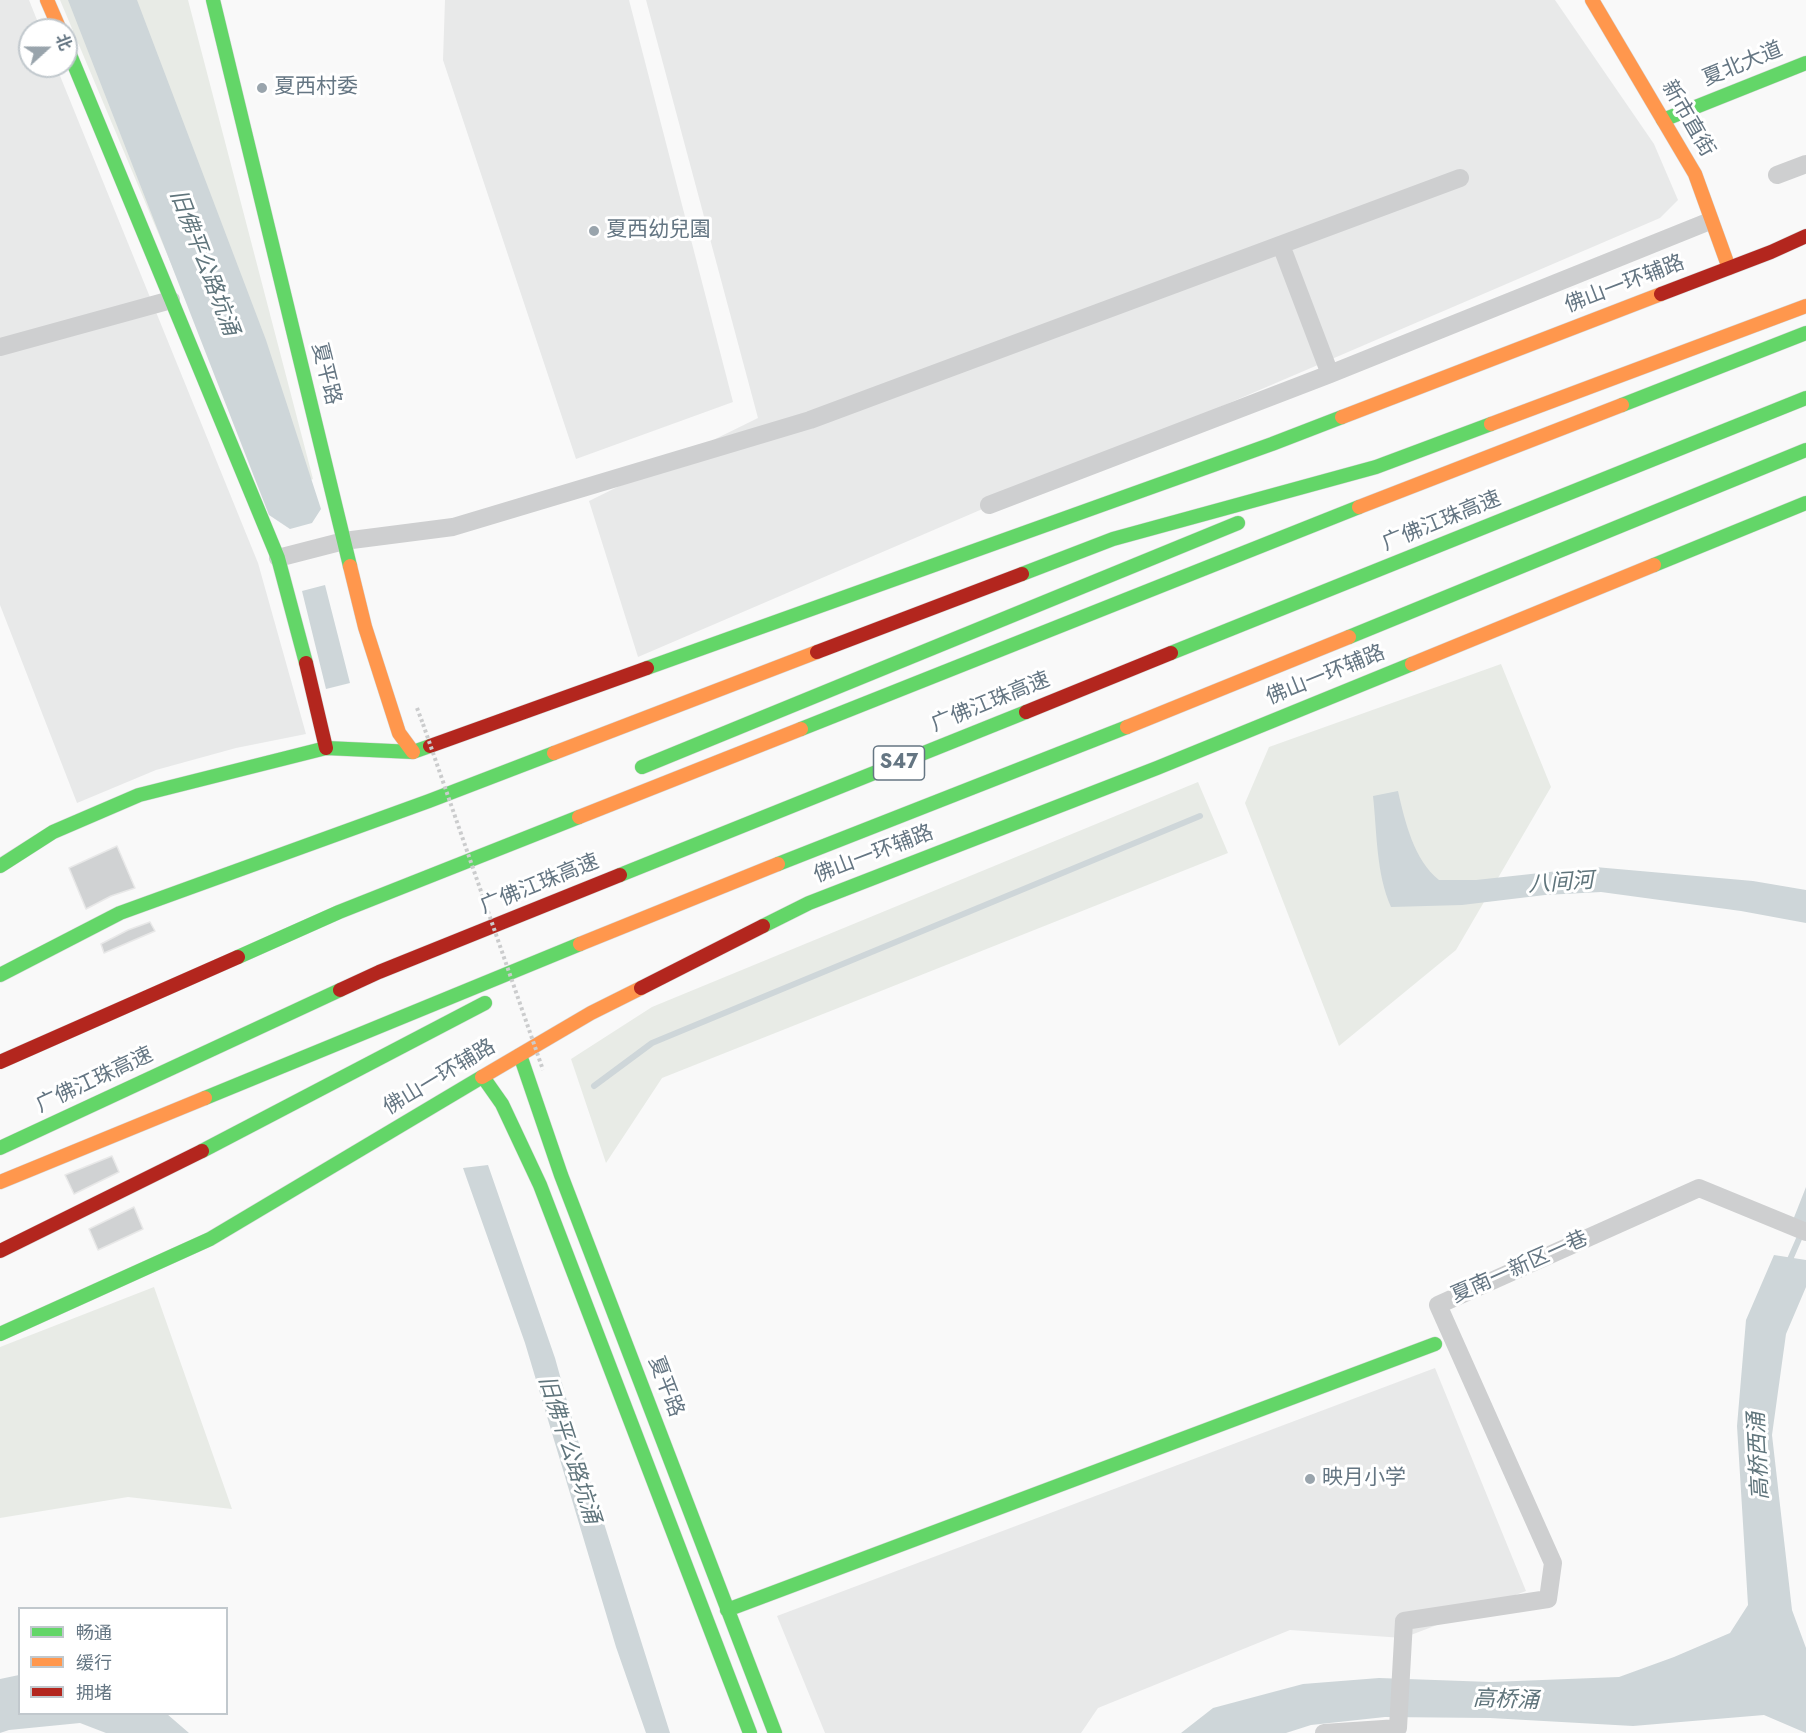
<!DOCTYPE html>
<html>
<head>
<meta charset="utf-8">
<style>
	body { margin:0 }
	#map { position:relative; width:1806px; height:1733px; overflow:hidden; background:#f9f9f9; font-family:Jost,"Noto Sans SC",sans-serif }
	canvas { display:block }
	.legend { position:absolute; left:18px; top:1607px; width:210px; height:108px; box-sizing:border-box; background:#fff; border:2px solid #c1c8cd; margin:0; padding:8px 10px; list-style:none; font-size:18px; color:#657683 }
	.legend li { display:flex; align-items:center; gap:12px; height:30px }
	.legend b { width:30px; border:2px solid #c1c8cd }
	.north { position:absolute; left:18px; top:18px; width:60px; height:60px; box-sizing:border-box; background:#fff; border:2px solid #c1c8cd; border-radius:50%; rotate:69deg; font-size:16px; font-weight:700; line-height:24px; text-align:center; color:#657683 }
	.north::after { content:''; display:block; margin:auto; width:21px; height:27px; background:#99a4ac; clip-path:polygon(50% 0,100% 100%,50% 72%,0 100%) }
</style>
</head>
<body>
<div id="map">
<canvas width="1806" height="1733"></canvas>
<ul class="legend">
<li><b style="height:8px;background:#63d668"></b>畅通</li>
<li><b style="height:8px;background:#ff974d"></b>缓行</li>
<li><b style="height:8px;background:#b3261e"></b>拥堵</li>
</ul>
<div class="north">北</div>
</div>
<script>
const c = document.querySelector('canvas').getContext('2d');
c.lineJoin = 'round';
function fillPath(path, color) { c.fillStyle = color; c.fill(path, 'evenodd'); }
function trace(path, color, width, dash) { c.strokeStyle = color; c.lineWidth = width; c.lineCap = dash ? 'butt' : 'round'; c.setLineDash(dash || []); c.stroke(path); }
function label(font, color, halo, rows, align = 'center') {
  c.font = font + ' Jost,"Noto Sans SC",sans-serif'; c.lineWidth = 6; c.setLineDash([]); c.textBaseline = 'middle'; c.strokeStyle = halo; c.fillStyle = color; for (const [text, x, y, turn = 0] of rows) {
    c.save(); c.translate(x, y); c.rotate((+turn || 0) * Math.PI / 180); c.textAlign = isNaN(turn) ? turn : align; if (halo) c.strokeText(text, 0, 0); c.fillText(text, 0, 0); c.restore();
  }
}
const built = new Path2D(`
	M0 0H29L41 30H30V66H56L258 563 306 734 236 748 156 770 77 803 0 605Z
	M445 0H629L733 402 576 459 443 60Z
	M646 0H1555L1654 144 1678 200 1660 218 638 657 589 501 758 418Z
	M1435 1368 1526 1591 1403 1638 1290 1630 1098 1708 1081 1733H825L777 1616Z`);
const green = new Path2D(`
	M60 0H188L313 479 269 496Z
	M1501 664 1551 787 1456 950 1339 1046 1245 803 1269 747Z
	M1198 782 1228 853 662 1078 606 1163 571 1059 652 1007Z
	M154 1287 232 1509 128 1497 0 1518V1347Z`);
const water = new Path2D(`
	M68 0H137L266 340 321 509 312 523 290 529 269 515Z
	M325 585 350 683 326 689 302 591Z
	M1398 791C1405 822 1414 860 1439 880H1476L1595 867 1753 881 1806 890V923L1741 911 1601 892 1545 895 1462 905 1391 907C1376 873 1377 832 1373 796Z
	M488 1165 555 1358 579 1444 670 1733H646L616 1647 525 1343 463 1168Z
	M1806 1187V1224L1793 1220Z
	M1774 1255 1806 1260V1287L1786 1334 1772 1435 1792 1610 1806 1648V1733L1764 1715 1633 1726 1490 1718 1385 1717 1311 1725 1286 1733H1181L1213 1708 1303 1684 1379 1678 1491 1682 1619 1677 1674 1657 1730 1633 1748 1605 1737 1426 1746 1320Z
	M19 1675 20 1714H167L189 1733H106L80 1723 9 1730 0 1733V1679Z`);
const stream = new Path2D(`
	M594 1086 652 1043 1200 816
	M1788 1264 1802 1232`);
const building = new Path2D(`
	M117 846 135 888 111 896 86 909 69 868Z
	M150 922 155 931 104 953 101 944 128 930Z
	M112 1156 119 1172 74 1194 65 1175Z
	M134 1207 143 1229 98 1250 89 1229Z`);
const path = new Path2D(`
	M417 708 423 724`);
const street = new Path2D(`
	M1777 175 1806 164
	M1281 245 1330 374
	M0 347 171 300
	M989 505 1330 374 1710 221
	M278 558 344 541 453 527 810 420 1460 178
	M1324 1733 1398 1728 1404 1621 1548 1599 1553 1563 1438 1305 1699 1188 1806 1232`);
const fast = new Path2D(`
	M213 0 350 566
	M66 45 278 558 306 663
	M1663 120 1806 63
	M1622 405 1806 333
	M1654 565 1806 503
	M1022 574 1113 539 1376 467 1491 424
	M1349 637 1806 450
	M1171 653 1806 398
	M647 668 1272 444 1342 417
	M801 729 1359 507
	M642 767 1238 523
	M778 864 1127 727
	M0 866 53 832 139 795 326 748 413 752 430 746
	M620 875 1026 712
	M763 926 809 903 1157 768 1412 664
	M238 957 339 912 579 817
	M0 975 120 913 429 801 554 753
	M520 1055 561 1175 775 1733
	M483 1077 502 1104 540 1185 750 1733
	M205 1098 580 944
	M0 1148 340 990
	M202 1151 485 1003
	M0 1334 210 1239 482 1077
	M727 1610 1435 1344`);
const slow = new Path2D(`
	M47 0 60 30
	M1592 0 1695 174 1729 268
	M1342 417 1661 294
	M1491 424 1806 306
	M1359 507 1622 405
	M350 566 365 627 399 733 413 752
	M1412 664 1654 565
	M1127 727 1349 637
	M554 753 817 652
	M579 817 801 729
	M580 944 778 864
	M482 1077 591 1013 641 988
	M0 1182 205 1098`);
const jam = new Path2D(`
	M1661 294 1771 252 1806 236
	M817 652 1022 574
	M306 663 326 748
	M1026 712 1171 653
	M430 746 647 668
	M641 988 763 926
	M340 990 379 972 620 875
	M0 1062 238 957
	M0 1251 202 1151`);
const pathBridge = new Path2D(`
	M423 724 543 1070`);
const markers = [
	[262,88,6,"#99a4ac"],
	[594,231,6,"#99a4ac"],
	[1310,1479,6,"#99a4ac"]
];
const shields = [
	[899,763,51]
];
const shieldNames = [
	["S47",899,763]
];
const streetNames = [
	["夏北大道",1743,65,-22],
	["新市直街",1687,119,60],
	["佛山一环辅路",1625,285,-21],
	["夏平路",325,374,76],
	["广佛江珠高速",1442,522,-22],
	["佛山一环辅路",1326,676,-22],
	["广佛江珠高速",991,703,-22],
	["佛山一环辅路",874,855,-21],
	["广佛江珠高速",540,885,-22],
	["佛山一环辅路",440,1078,-31],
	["广佛江珠高速",95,1081,-25],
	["夏南一新区一巷",1520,1268,-24],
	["夏平路",665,1387,69]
];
const poiNames = [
	["夏西村委",274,88],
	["夏西幼兒園",606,231],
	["映月小学",1322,1479]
];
const waterNames = [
	["旧佛平公路坑涌",203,263,69],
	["八间河",1561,884,-4],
	["旧佛平公路坑涌",568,1450,72],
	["高桥西涌",1760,1456,-93],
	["高桥涌",1506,1701,2]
];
fillPath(built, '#e8e9e9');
fillPath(green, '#e8ebe6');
fillPath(water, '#ced6d9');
trace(stream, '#ced6d9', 6);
fillPath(building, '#d0d2d3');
trace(building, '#e8e8e8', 1.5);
trace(fast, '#d5d6d7', 15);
trace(slow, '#d5d6d7', 15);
trace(jam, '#d5d6d7', 15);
trace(path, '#cbcccd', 4, [3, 3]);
trace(street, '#cecfd0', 18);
trace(fast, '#63d668', 14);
trace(slow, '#ff974d', 14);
trace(jam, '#b3261e', 14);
trace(pathBridge, '#cbcccd', 4, [3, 3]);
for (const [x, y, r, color] of markers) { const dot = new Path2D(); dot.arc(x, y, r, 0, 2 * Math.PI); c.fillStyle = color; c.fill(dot); trace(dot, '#fff', 2); }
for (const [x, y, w] of shields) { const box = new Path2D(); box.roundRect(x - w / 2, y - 17, w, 34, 4.5); c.fillStyle = '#fff'; c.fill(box); trace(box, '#657683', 1.5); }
label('bold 20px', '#657683', null, shieldNames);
label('21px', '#657683', '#fff', streetNames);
label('21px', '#657683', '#fff', poiNames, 'left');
label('italic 22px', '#60757c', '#fff', waterNames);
</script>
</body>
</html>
